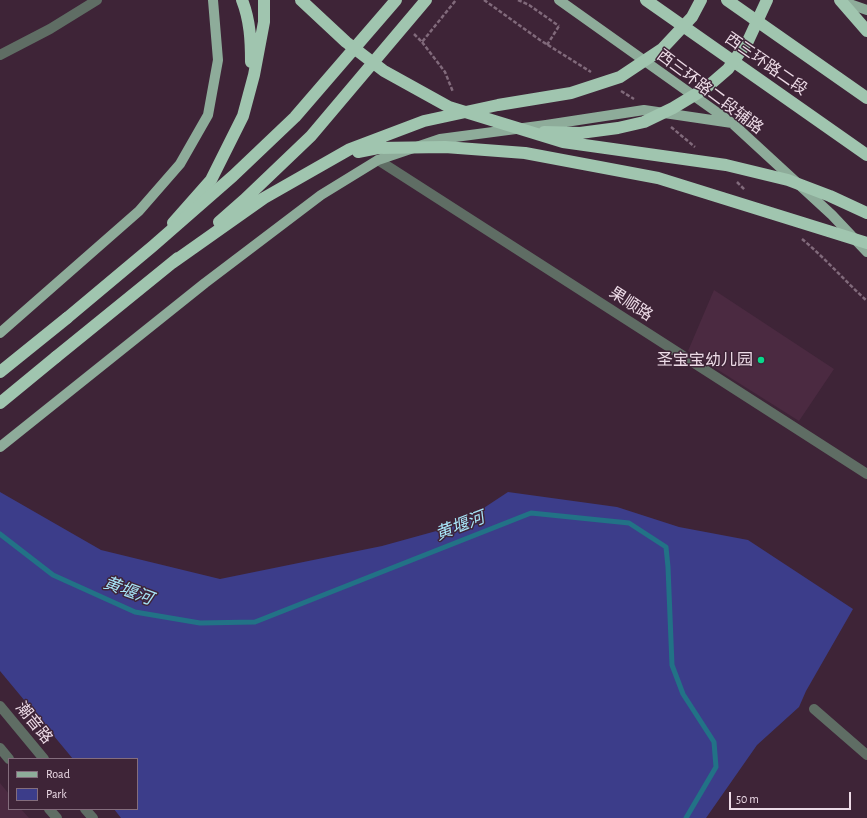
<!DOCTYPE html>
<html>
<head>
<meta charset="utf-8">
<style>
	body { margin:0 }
	#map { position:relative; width:867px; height:818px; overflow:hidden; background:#3e2437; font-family:"Alegreya Sans",sans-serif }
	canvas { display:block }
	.legend { position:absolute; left:8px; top:758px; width:130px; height:52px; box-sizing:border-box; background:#3e2437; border:1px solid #846d7d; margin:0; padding:5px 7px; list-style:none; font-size:12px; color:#eddbe7 }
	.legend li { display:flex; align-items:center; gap:8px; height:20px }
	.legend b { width:20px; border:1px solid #846d7d }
	.scale { position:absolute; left:729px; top:792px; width:122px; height:18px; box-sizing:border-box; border:2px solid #eddbe7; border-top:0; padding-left:5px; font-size:12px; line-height:14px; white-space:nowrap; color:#eddbe7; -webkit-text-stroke:3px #3e2437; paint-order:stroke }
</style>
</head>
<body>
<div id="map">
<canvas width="867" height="818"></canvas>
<ul class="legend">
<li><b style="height:5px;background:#8eac9a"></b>Road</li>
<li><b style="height:11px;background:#3c3d8a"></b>Park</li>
</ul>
<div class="scale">50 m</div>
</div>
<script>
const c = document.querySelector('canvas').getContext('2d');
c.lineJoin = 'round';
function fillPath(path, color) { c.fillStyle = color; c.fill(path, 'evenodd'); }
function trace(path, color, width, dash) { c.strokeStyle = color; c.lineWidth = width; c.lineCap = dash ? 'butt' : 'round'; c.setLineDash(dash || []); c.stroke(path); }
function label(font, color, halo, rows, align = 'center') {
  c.font = font + ' "Alegreya Sans","Noto Sans SC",sans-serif'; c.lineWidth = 3; c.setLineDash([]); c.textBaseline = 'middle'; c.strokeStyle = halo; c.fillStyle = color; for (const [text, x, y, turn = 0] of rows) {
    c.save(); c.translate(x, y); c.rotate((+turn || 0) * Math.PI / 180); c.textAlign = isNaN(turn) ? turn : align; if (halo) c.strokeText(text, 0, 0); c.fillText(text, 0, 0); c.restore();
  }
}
const built = new Path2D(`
	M714 290 834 369 799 421 688 351Z
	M0 783 9 794V809H21L29 818H0Z`);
const green = new Path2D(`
	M0 492 101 550 220 579 382 546 458 525 508 492 617 507 679 527 748 540 853 609 806 691 799 707 757 745 706 818H121L114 809H137V759H73L0 671Z`);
const stream = new Path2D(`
	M0 534 53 575 135 612 200 623 255 622 531 513 629 523 666 547 668 567 672 665 683 694 714 742 716 767 686 818`);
const path = new Path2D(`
	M484 0 540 40 591 72
	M414 34 422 42 456 0
	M422 42 445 72 453 92
	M547 45 559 26
	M621 91 634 99
	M671 127 695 147
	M737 182 745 190
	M802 239C825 258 845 281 867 301`);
const minor = new Path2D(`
	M0 55 50 29 97 0
	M378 160 867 474
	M0 706 44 759
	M814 709 867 755
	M0 748 9 759
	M49 809 57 818
	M85 809 93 818`);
const major = new Path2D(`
	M559 0 732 123 832 215 867 252
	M841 1 867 10
	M0 333 139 211 180 164 208 115 218 60 213 0
	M0 447 205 283 321 195 378 160 440 139 546 125 644 110 732 123`);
const highway = new Path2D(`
	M242 0C250 20 251 41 251 62
	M646 0 867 155
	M727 0 867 98
	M173 223 211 180 243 116 254 75 264 22V0
	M0 372 67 318
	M0 403 56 357`);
const pathBridge = new Path2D(`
	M518 0 529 5 559 26`);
const highwayBridge = new Path2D(`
	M301 0 346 42 384 71 449 107 563 142 726 165 788 180 830 196 867 213
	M840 0 867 31
	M544 132 580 133 618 128 644 122 673 108 706 88 728 69 748 41 767 0
	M358 152 378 148 445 147 525 153 658 178 867 243
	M219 222 244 200 311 136 426 0
	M172 263 264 198 350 149 424 121 498 105 571 93 620 77 662 49 692 17 701 0
	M67 318 153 246 233 176 295 117 396 0
	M56 357 178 258`);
const markers = [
	[761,360,4,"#07d98b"]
];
const streetNames = [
	["西三环路二段",766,64,35],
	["西三环路二段辅路",710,92,37],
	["果顺路",631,304,33],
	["潮音路",34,723,51]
];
const poiNames = [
	["圣宝宝幼儿园",753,360]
];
const waterNames = [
	["黄堰河",460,526,-21],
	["黄堰河",128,591,20]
];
fillPath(built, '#4b2a41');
fillPath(green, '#3c3d8a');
trace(stream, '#227286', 5);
trace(path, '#816a7b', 2.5, [4, 2]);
trace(minor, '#5f6d64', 10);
trace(major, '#8eac9a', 10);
trace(highway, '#a0c5af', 12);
trace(pathBridge, '#816a7b', 2.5, [4, 2]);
trace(highwayBridge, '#a0c5af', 12);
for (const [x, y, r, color] of markers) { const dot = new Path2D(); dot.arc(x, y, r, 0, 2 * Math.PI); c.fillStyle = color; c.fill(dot); trace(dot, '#3e2437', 1.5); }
label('16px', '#eddbe7', '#3e2437', streetNames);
label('16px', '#eddbe7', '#3e2437', poiNames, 'right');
label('italic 17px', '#a7e3f6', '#3e2437', waterNames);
</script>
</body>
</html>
